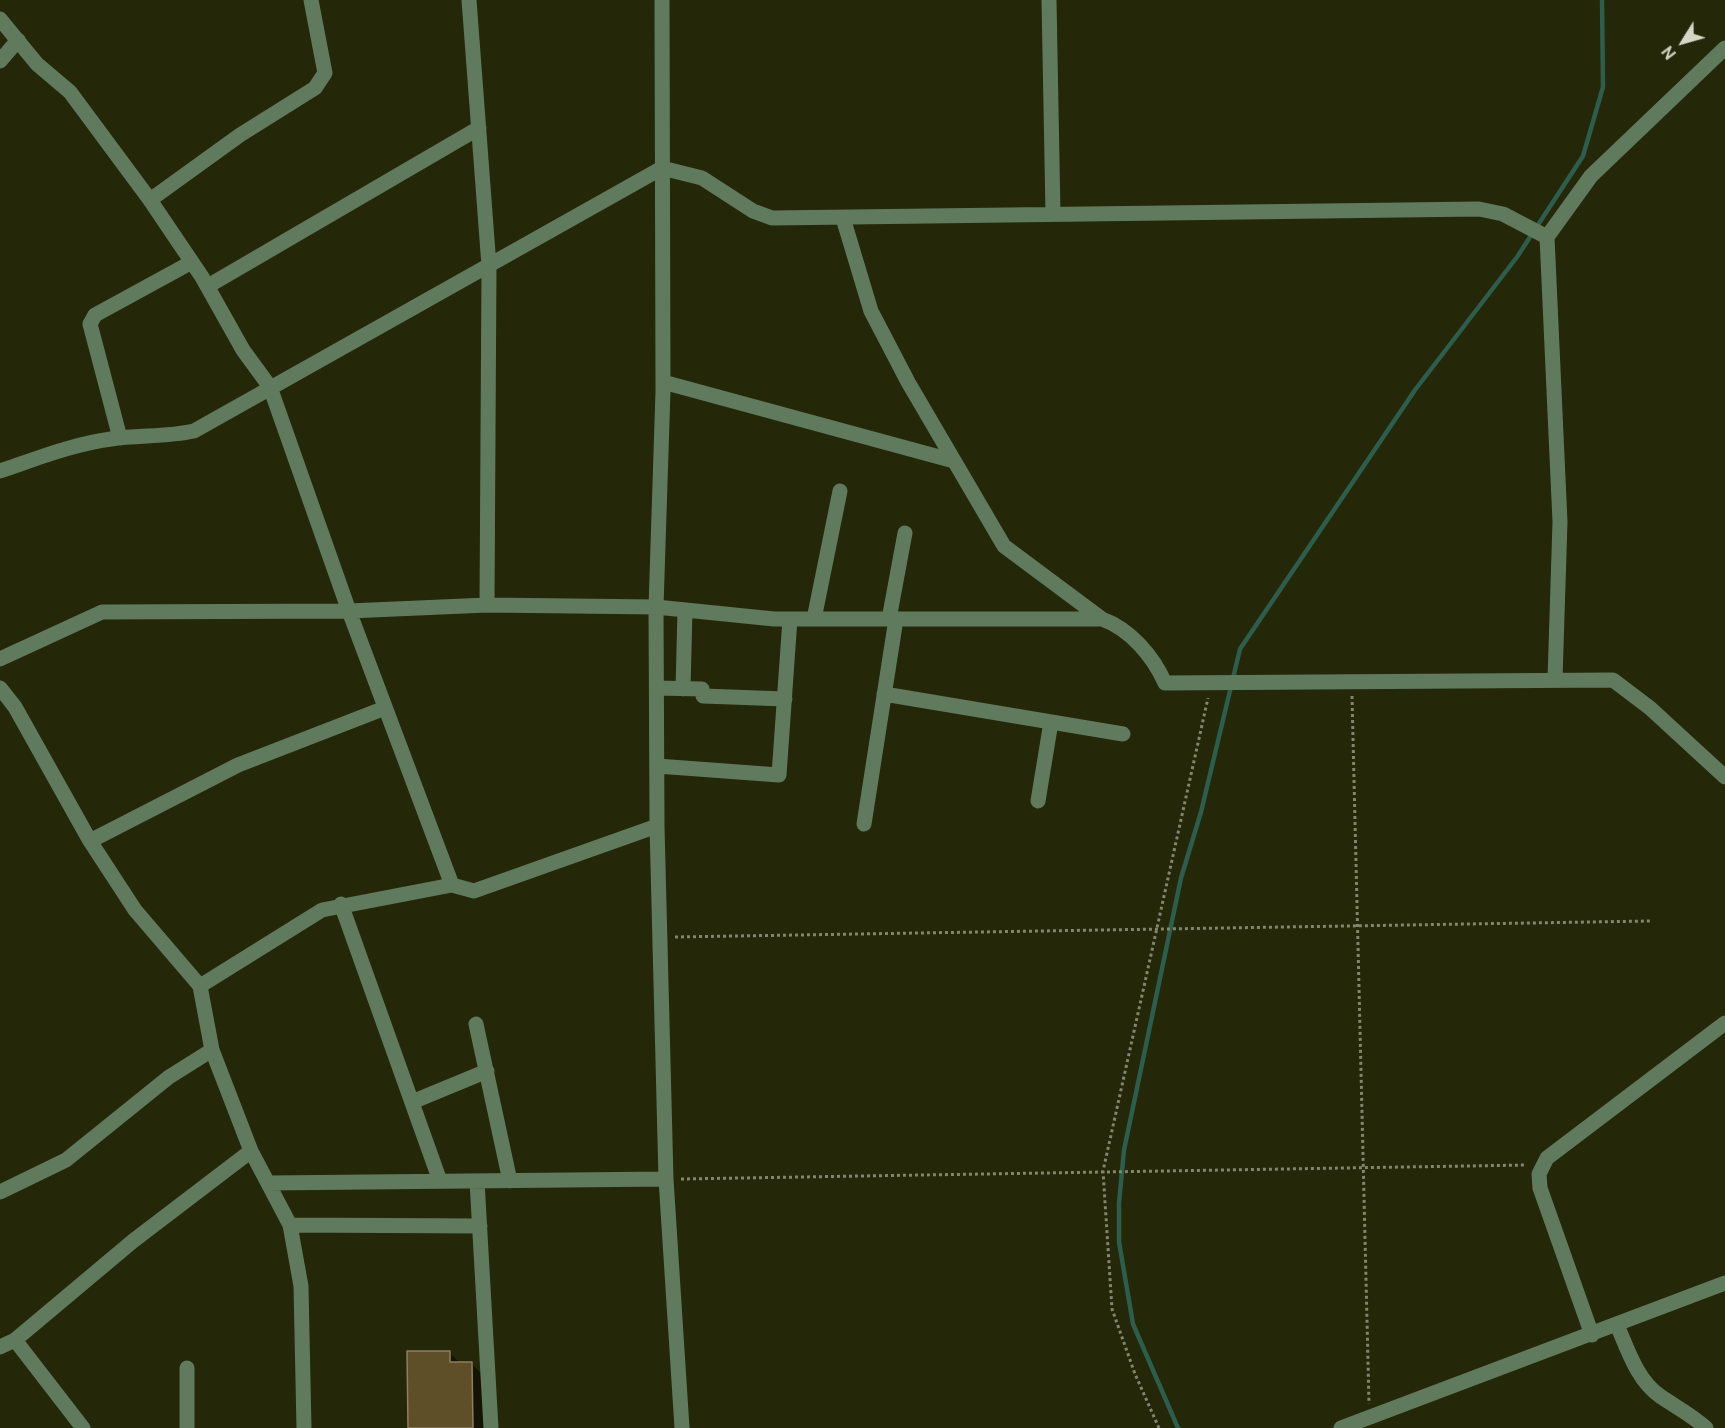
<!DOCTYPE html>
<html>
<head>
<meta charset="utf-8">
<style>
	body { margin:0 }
	#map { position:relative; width:1725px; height:1428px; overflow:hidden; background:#242708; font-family:Ubuntu,sans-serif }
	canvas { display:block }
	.north { position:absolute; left:1653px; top:12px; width:60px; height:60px; -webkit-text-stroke:4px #242708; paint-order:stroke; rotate:233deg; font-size:16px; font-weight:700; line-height:24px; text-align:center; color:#d4d7c5 }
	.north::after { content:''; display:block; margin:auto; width:21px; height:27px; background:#d4d7c5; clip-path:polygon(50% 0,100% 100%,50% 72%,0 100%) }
</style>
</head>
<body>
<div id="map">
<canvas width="1725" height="1428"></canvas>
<div class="north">N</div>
</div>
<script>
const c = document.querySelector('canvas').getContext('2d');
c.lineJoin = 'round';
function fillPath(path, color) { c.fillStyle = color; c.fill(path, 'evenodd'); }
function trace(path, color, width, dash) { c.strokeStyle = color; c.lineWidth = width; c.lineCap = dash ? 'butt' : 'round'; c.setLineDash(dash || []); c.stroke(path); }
const shadow = new Path2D(`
	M449 1352 461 1364H472L485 1377 486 1428H410Z`);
const stream = new Path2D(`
	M1178 1428 1133 1324 1119 1242V1203L1124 1150 1181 878 1201 812 1240 649 1415 390 1517 257 1583 156 1603 87 1602 0`);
const building = new Path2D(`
	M407 1351H450V1362H472L473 1428H408Z`);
const path = new Path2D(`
	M1352 696 1369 1404
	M675 937 1651 921
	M681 1179 1526 1165
	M1159 1428 1135 1374 1112 1309 1103 1171 1208 698`);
const minor = new Path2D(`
	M469 0 489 266 487 605
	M662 0 663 391 656 607 657 826 666 1179 682 1428
	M1049 0 1053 214
	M0 19 37 64 70 92 150 200 202 277 243 350 270 387 349 611 452 885
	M0 61 18 40
	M150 200 240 135 315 88 325 73 311 0
	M843 218 871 311 908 382 1004 546 1102 619C1130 629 1153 656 1165 683L1613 680 1650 708 1725 777
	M208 286 479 128
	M663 382 954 461
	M120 438 90 324 95 315 192 262
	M0 471C36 459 73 444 111 439 139 435 166 437 194 431L662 168 702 178 753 211 772 218 1479 209 1503 214 1547 237
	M814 619 840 491
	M889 619 905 533
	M0 659 102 612 349 611 487 605 656 607 774 619H1102
	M1555 679 1560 522 1547 237 1591 176 1725 48
	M0 688 15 707 90 841 135 910 200 986 212 1050 251 1151 290 1225 301 1286 304 1428
	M657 688 702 689 703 696 785 699
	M683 689 685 610
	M884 694 1123 734
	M657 766 779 775 790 619
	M1038 801 1051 722
	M864 824 896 619
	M90 841 238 765 385 708
	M341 904 440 1181
	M200 986 322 910 452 885 474 891 657 826
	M476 1024 510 1181
	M412 1102 487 1071
	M477 1181 491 1428
	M268 1183 666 1179
	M0 1192 66 1160 169 1077 212 1050
	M290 1225 480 1226
	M1617 1325C1628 1350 1637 1380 1660 1396 1676 1407 1692 1415 1706 1428
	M1592 1335 1540 1188 1539 1174 1547 1158 1725 1023
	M15 1340 83 1428
	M0 1347 15 1340 133 1241 251 1151
	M187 1428V1368
	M1341 1428 1725 1283`);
fillPath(shadow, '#0007');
trace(stream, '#2d5d4d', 4.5);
fillPath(building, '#5e4f28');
trace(building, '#8d7f5f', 1.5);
trace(path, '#83866e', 3, [3, 3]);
trace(minor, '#607a5d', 15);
</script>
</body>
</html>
